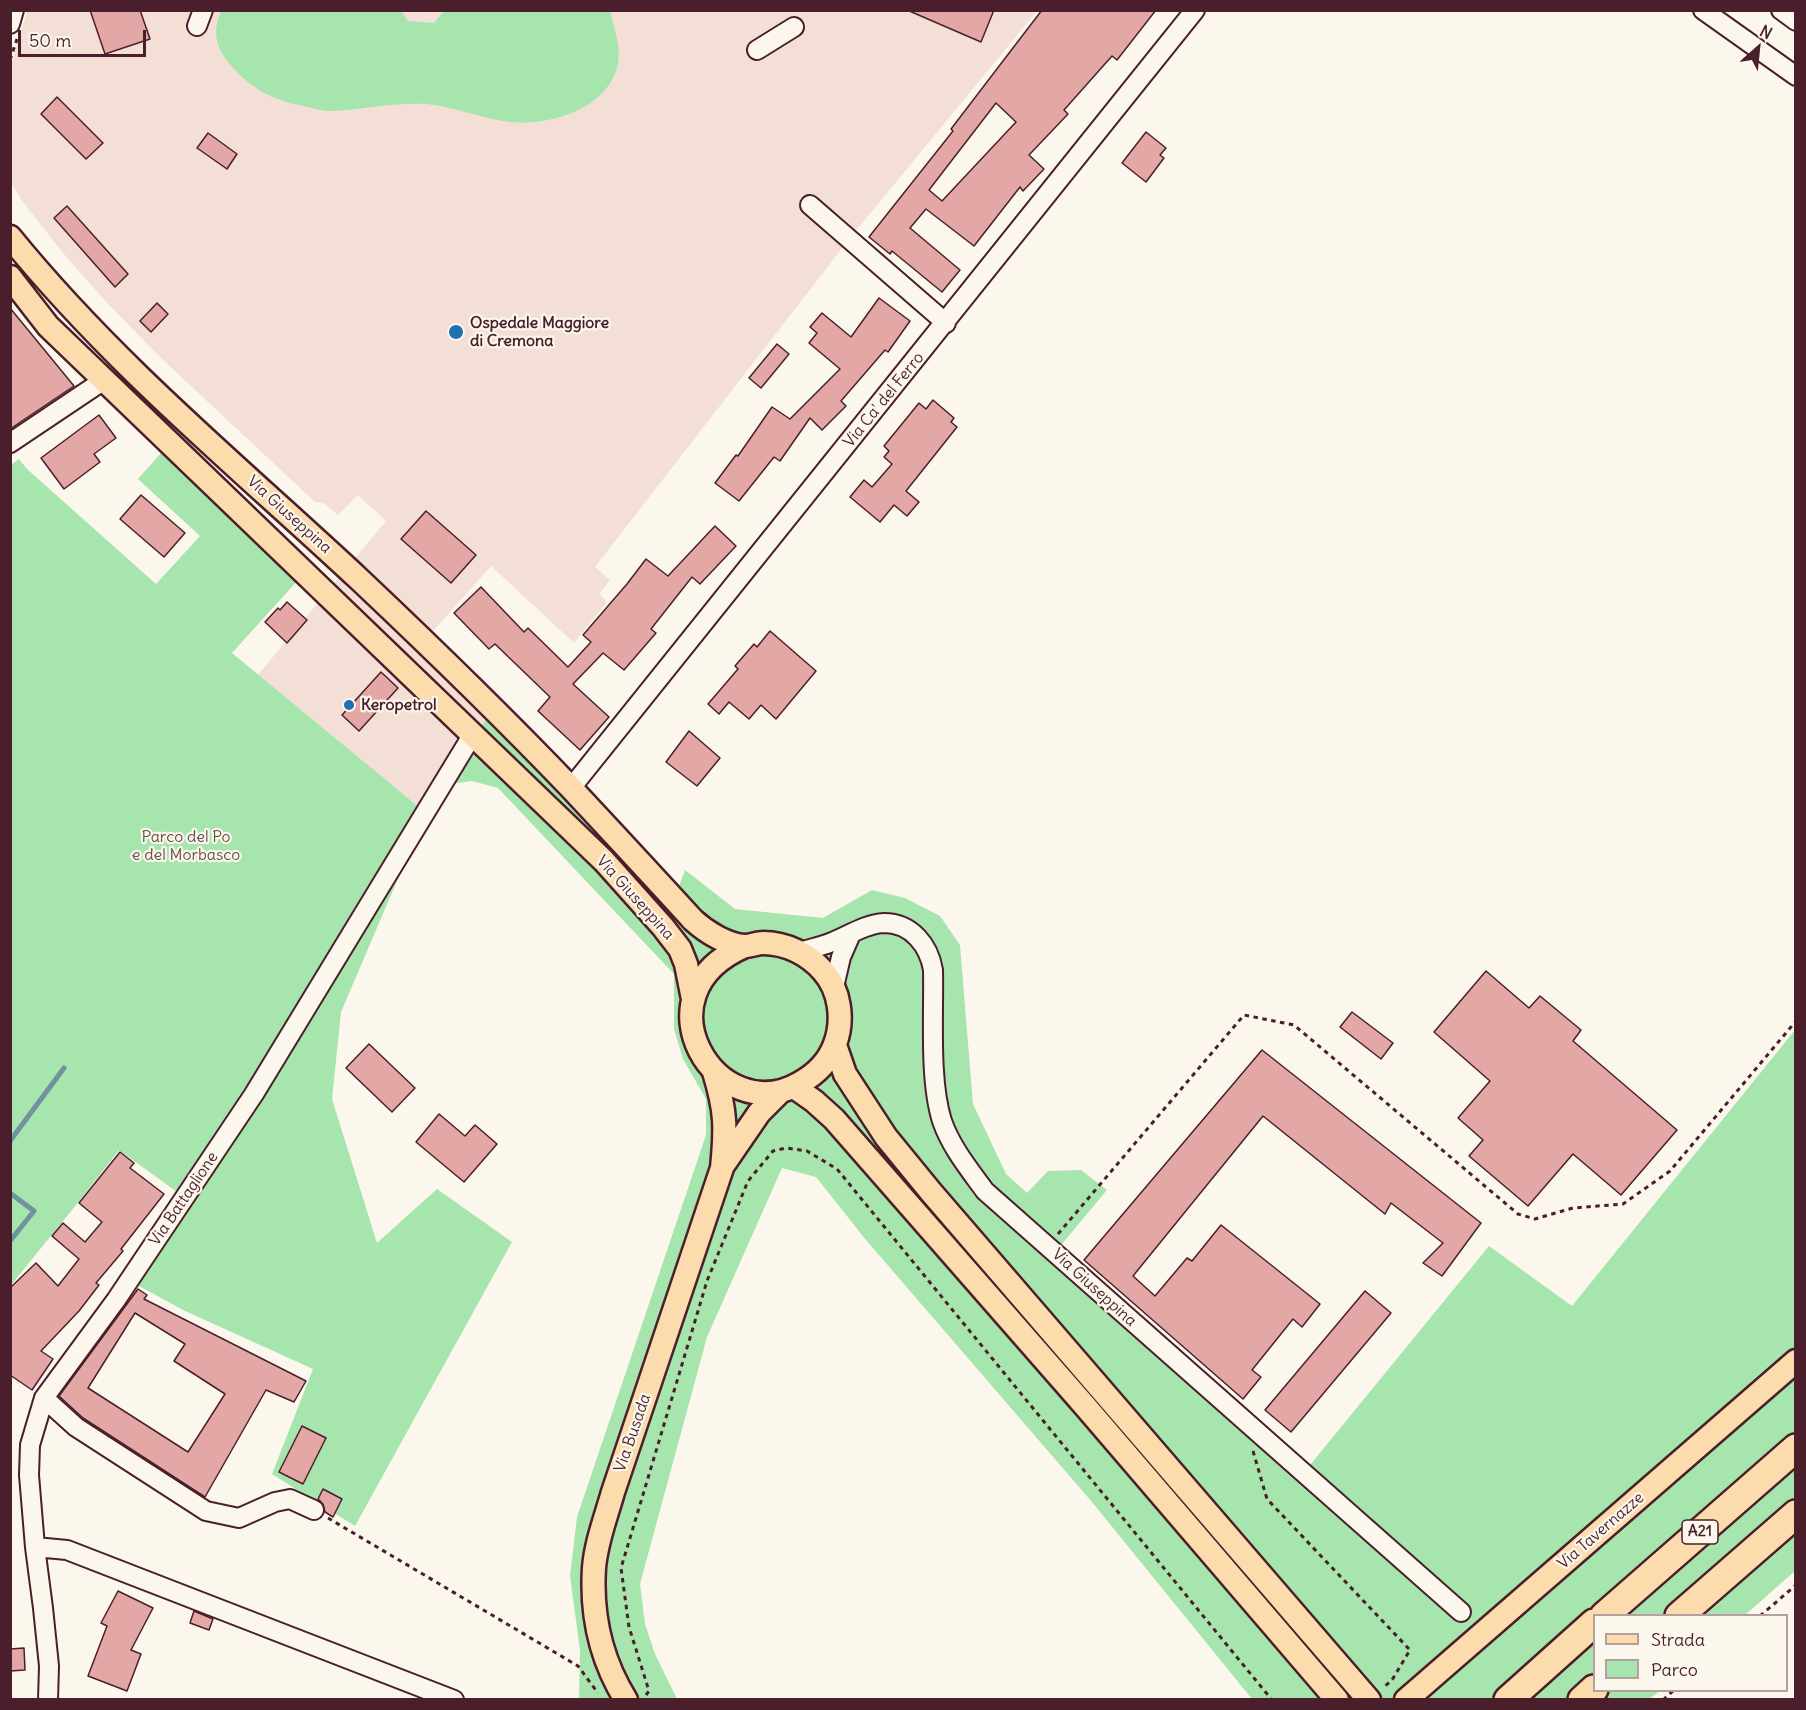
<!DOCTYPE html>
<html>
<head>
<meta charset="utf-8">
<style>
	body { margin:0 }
	#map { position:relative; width:1806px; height:1710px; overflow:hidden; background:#fbf7ec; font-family:Delius,sans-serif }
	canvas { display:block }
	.frame { position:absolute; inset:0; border:12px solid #4a1f2b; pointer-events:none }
	.legend { position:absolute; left:1593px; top:1614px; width:195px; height:78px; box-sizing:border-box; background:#fbf7ec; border:2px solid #b4a19f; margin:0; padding:8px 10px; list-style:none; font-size:18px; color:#4a1f2b }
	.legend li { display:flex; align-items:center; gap:12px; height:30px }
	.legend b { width:30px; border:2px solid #b4a19f }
	.north { position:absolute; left:1728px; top:18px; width:60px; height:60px; -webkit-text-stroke:4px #fbf7ec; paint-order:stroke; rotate:27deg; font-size:16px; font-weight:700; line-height:24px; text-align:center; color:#4a1f2b }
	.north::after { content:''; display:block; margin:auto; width:21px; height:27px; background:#4a1f2b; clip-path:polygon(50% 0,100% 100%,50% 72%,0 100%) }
	.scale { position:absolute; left:18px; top:30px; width:128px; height:27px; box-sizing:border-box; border:3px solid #4a1f2b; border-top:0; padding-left:8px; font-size:18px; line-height:21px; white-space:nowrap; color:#4a1f2b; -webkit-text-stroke:4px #fbf7ec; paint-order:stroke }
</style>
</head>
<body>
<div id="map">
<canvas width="1806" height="1710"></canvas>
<div class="frame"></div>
<ul class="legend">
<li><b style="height:8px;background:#fcdcac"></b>Strada</li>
<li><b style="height:16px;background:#a6e5ad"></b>Parco</li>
</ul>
<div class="north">N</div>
<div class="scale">50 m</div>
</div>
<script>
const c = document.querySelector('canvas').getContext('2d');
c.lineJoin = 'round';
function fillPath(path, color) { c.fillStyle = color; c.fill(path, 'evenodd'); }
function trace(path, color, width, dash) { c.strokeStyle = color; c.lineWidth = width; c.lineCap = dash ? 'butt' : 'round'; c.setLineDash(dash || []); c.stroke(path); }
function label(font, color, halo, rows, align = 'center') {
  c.font = font + ' Delius,sans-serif'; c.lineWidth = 4.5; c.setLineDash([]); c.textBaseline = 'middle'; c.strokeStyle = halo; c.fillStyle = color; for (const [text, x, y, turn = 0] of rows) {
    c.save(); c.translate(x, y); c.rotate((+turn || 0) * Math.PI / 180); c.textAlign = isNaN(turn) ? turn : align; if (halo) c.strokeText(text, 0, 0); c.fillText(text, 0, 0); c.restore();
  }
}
const built = new Path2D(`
	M27 11H1037L850 238 595 567 610 580 599 594 607 602 574 643 491 566 426 639 493 709 426 813 258 675 386 521 358 495 338 515 324 503 315 502 162 359 109 305 63 253 23 202 11 183V65Z`);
const green = new Path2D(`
	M610 10C614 28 621 46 618 64 609 108 551 126 511 122 482 119 453 106 426 104 394 102 362 110 330 111 323 111 315 109 308 107 278 102 254 91 233 68 217 50 211 34 221 11H401L408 21 434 23 444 11Z
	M161 453 299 579 232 653 426 813 341 1012 332 1099 377 1243 437 1189 512 1242 355 1526 272 1474 313 1369 183 1310 132 1282 177 1192 119 1150 76 1205 11 1285V465L19 459 27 469 156 584 200 536 138 479Z
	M493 709 674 900 685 870 735 909 823 918 872 890 905 898 940 916 960 945 973 1104 1006 1174 1027 1193 1048 1171 1081 1170 1107 1190 1056 1251 1306 1470 1489 1246 1572 1306 1795 1030V1571L1745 1615 1594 1616V1690L1660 1691 1649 1699H1252L1092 1502 866 1240 816 1177 782 1168 707 1337 640 1584 645 1624 655 1654 677 1699H579L580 1650 570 1576 577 1517 706 1135V1099L683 1059 674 1029V974L498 788 472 781 443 785Z`);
const stream = new Path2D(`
	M10 1141 64 1068
	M10 1193 34 1211 10 1241`);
const building = new Path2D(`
	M90 10H140L150 39 105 54Z
	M907 10H994L981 42Z
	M1042 10H1156L1117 60 1112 56 1064 110 1068 114 1029 155 1044 169 1023 191 1020 187 974 246 926 209 910 228 960 270 942 292 892 251 890 254 869 237 953 131 951 129ZM996 103 1016 122 942 201 929 190Z
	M57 97 103 143 86 159 41 114Z
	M1146 132 1166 148 1160 155 1164 158 1146 182 1122 163Z
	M208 133 237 154 227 169 197 148Z
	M67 206 128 274 115 287 54 218Z
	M879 298 910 321 888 352 885 350 841 401 846 406 822 430 810 418 780 461 774 457 739 501 715 483 736 455 738 456 772 407 790 419 840 369 809 343 817 333 810 327 822 313 851 337Z
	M157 303 168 314 151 332 140 321Z
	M10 308 74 386 10 429Z
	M777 344 789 354 761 388 749 378Z
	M933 400 954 418 951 422 957 427 906 491 919 502 907 516 894 505 880 522 850 497 864 480 872 487 892 464 884 457 889 451 884 446 919 403 926 409Z
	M99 415 116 438 94 454 100 462 64 489 41 458Z
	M141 495 185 533 164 557 120 519Z
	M426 511 476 555 451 583 401 539Z
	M715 526 736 546 700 584 692 577 651 629 656 633 624 670 603 653 573 684 609 717 580 750 538 711 550 697 495 644 489 649 454 613 481 587 524 632 528 628 568 667 591 642 583 635 627 584 646 559 668 576Z
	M287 602 307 620 287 643 265 622 278 608 280 610Z
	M770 631 816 671 776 719 761 705 749 719 729 702 719 714 708 704 738 669 735 666 754 644 757 647Z
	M381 672 398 688 359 731 342 715Z
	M689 731 720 758 697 786 666 762Z
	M1486 971 1529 1008 1540 996 1581 1030 1573 1041 1677 1130 1621 1195 1573 1154 1528 1206 1469 1156 1483 1140 1458 1118 1490 1081 1434 1032Z
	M1352 1012 1393 1043 1381 1059 1340 1027Z
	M369 1044 415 1088 392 1112 346 1068Z
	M1262 1050 1481 1223 1442 1276 1423 1263 1443 1243 1391 1203 1385 1214 1263 1116 1133 1276 1155 1296 1187 1258 1192 1261 1221 1225 1320 1304 1302 1327 1293 1319 1252 1370 1261 1377 1243 1399 1084 1260Z
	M439 1114 465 1136 475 1125 497 1144 464 1182 416 1142Z
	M120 1152 134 1163 130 1168 164 1194 121 1249 123 1251 96 1283 99 1285 79 1311 41 1351 53 1359 32 1390 10 1375V1288L36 1263 58 1286 79 1259 52 1236 63 1223 85 1242 102 1222 79 1203Z
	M138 1289 147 1295 144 1299 306 1381 294 1402 266 1390 205 1497 83 1418 59 1396ZM135 1313 185 1344 174 1361 225 1394 188 1452 88 1388Z
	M1365 1291 1391 1313 1291 1432 1265 1410Z
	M302 1426 326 1438 303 1484 279 1472Z
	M323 1489 342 1499 333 1517 325 1512 323 1504 318 1499Z
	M118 1591 153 1608 131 1650 141 1654 127 1691 88 1676 107 1626 101 1623Z
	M194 1611 213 1619 209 1630 190 1623Z
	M24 1648 25 1670 10 1671V1649Z`);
const path = new Path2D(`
	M10 60 17 39
	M1058 1234 1244 1015 1294 1025 1518 1214 1535 1219 1573 1208 1623 1204 1670 1171 1796 1021
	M1253 1451 1267 1499 1410 1650 1392 1680 1383 1688
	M328 1518 578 1666 598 1693
	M1760 1616 1796 1585
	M646 1695 649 1691 629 1627 621 1568 707 1281 748 1181 773 1151 786 1148 807 1151 837 1169 1272 1700
	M1663 1700 1674 1690`);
const minor = new Path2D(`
	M1703 10 1796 76
	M1781 10 1796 21
	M10 24 14 10
	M197 26 203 10
	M757 50 794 27
	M810 205 946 323
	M10 443 104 380
	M571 788 1195 10
	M800 952C809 949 818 947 827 944 845 938 864 924 884 923 912 923 929 946 933 970 934 1015 929 1080 942 1121 951 1147 969 1169 985 1191L1461 1612
	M834 987 841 957 851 934
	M44 1398 76 1427 206 1511 239 1518 275 1502 290 1499 314 1510
	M35 1547 67 1550 454 1700
	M48 1700 49 1666 43 1608 35 1547 29 1475 30 1445 44 1398 116 1300 254 1094 473 734`);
const major = new Path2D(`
	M10 237C115 366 240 468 360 580 432 648 503 717 571 788 612 832 653 876 693 920 706 932 727 945 745 946 751 946 757 943 763 943 786 943 808 954 823 971 840 990 844 1020 835 1044 829 1061 816 1074 800 1083 718 1131 633 994 745 946
	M10 277 48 326 604 861 663 927 680 949 686 964 693 999
	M835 1045 845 1074 886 1137 931 1192 1369 1700
	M794 1087 814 1101 834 1119 1085 1406 1337 1700
	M724 1164 759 1113 781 1091
	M626 1700C601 1660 591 1615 594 1568 596 1542 606 1517 613 1492L722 1168C726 1128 726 1111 714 1072
	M1406 1700 1796 1361`);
const highway = new Path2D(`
	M1604 1616 1796 1448
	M1679 1616 1796 1514
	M1508 1700 1594 1623
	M1582 1700 1594 1689`);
const markers = [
	[456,332,8,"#1f6fb2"],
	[349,705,6,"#1f6fb2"]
];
const shields = [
	[1700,1532,36]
];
const shieldNames = [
	["A21",1700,1532]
];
const poiNames = [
	["Ospedale Maggiore",470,323],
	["di Cremona",470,341],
	["Keropetrol",361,705]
];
const streetNames = [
	["Via Ca' del Ferro",884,400,-51],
	["Via Giuseppina",289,515,42],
	["Via Giuseppina",635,898,48],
	["Via Battaglione",184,1199,-56],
	["Via Giuseppina",1094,1288,42],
	["Via Busada",633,1433,-71],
	["Via Tavernazze",1601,1531,-41]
];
const parkNames = [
	["Parco del Po",186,837],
	["e del Morbasco",186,855]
];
fillPath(built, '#f4dfd7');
fillPath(green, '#a6e5ad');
trace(stream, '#73919e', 5);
fillPath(building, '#e3a8a5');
trace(building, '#4a1f2b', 1.5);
trace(minor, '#4a1f2b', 22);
trace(major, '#4a1f2b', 27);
trace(highway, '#4a1f2b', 32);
trace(path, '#4a1f2b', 3, [4.5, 4.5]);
trace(minor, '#fbf7ec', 18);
trace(major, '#fcdcac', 22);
trace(highway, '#fcdcac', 27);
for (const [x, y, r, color] of markers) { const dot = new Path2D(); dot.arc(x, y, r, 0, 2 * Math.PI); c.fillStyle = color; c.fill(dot); trace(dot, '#fbf7ec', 2); }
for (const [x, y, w] of shields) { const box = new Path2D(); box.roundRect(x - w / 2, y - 12, w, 24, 4.5); c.fillStyle = '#fbf7ec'; c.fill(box); trace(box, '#4a1f2b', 1.5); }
label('bold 15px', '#4a1f2b', null, shieldNames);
label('bold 16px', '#4a1f2b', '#fbf7ec', poiNames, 'left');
label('16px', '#4a1f2b', '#fbf7ec', streetNames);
label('16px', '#61504c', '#fbf7ec', parkNames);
</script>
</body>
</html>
